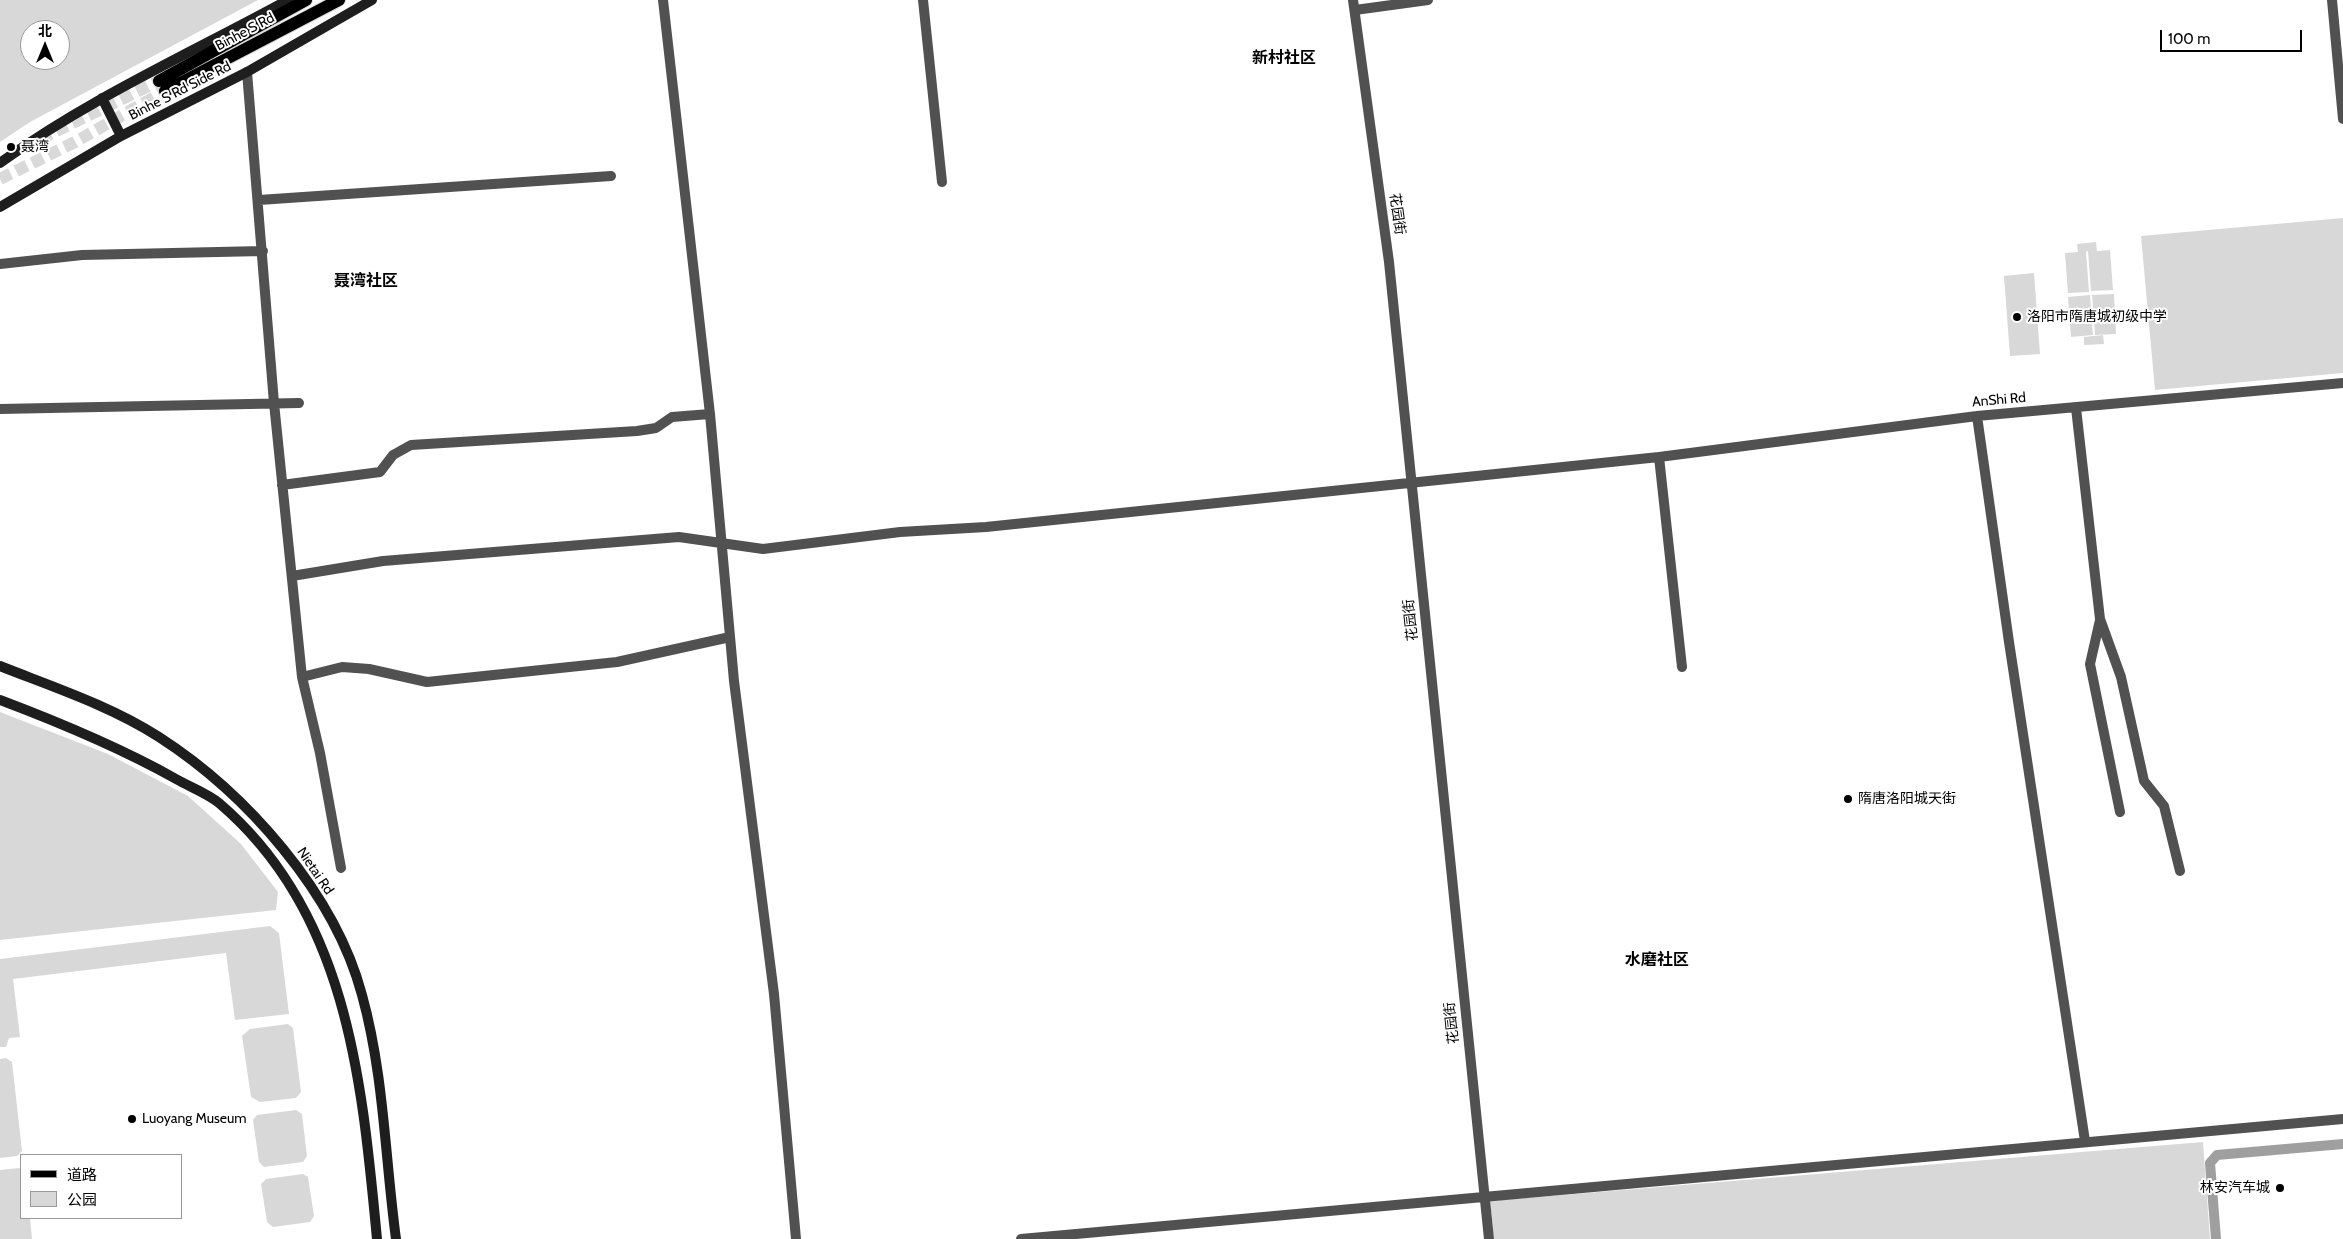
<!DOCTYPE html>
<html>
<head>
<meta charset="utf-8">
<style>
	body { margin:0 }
	#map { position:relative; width:2343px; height:1239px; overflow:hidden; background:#fff; font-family:Cabin,"Noto Sans SC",sans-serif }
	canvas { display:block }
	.legend { position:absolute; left:20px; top:1154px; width:162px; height:65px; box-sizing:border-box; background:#fff; border:1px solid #999; margin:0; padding:6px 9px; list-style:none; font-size:15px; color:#000 }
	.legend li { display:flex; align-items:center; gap:10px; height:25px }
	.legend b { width:25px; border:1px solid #999 }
	.north { position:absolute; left:20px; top:20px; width:50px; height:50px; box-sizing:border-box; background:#fff; border:1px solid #999; border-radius:50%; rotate:0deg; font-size:14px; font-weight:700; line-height:20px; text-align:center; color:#000 }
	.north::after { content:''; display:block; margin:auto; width:18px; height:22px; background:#000; clip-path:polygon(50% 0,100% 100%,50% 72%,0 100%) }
	.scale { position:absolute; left:2160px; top:30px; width:142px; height:22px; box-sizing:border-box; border:2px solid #000; border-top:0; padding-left:6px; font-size:15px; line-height:18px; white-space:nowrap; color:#000; -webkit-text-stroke:4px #fff; paint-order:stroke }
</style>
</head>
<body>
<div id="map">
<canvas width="2343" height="1239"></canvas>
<ul class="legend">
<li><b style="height:6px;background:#000"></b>道路</li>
<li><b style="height:14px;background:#d8d8d8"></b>公园</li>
</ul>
<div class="north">北</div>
<div class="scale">100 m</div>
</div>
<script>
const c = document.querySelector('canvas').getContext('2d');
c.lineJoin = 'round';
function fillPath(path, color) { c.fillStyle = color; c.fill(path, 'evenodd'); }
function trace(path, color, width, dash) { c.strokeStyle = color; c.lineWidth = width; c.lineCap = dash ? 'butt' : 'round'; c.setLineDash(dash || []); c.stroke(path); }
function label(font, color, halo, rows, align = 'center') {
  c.font = font + ' Cabin,"Noto Sans SC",sans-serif'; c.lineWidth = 4; c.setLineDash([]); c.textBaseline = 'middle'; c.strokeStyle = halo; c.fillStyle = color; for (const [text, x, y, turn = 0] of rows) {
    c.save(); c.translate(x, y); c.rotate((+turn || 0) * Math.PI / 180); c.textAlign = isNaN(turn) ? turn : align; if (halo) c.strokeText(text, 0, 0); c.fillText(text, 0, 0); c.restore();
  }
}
const green = new Path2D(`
	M0 0H258L30 122 0 142ZM30 30H60V60H30Z
	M2343 218V373L2155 390 2141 236Z
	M2096 242 2097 251 2110 250 2113 290 2091 291 2088 251 2086 252 2089 292 2068 293 2065 253 2078 252 2077 244Z
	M2034 273 2040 354 2010 356 2004 276Z
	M2114 294 2116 334 2095 335 2092 295Z
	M2090 295 2093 335 2071 337 2068 297Z
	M2103 335 2104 344 2084 345V337Z
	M0 712 108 754 188 796 241 844 278 892 276 910 0 940Z
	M270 926 279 933 289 1014 235 1020 226 953 13 979 20 1037 9 1038 6 1047H0V959Z
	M288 1024 293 1028 301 1092 296 1098 260 1102 251 1097 242 1036 250 1029Z
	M6 1058 12 1062 22 1151 17 1156 0 1158V1059Z
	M296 1110 302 1114 307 1156 303 1162 264 1167 259 1162 253 1120 257 1115Z
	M2203 1142 2210 1239H1494L1490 1201Z
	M19 1168 21 1170V1218H30L32 1239H0V1170Z
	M303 1174 308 1177 314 1216 310 1222 273 1227 267 1222 261 1184 266 1179Z`);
const canal = new Path2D(`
	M2216 1239 2210 1163 2217 1155 2343 1144`);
const primaryTunnel = new Path2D(`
	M40 139 159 81
	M0 179 75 142 165 91`);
const street = new Path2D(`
	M663 0 710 414 734 681 774 994 796 1239
	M923 0 942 182
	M1353 0 1389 262 1489 1239
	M2332 0 2343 119
	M1355 10 1428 0
	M247 72 274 403 302 677 320 753 341 868
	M259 200 611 176
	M0 264 82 255 263 251
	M2076 408 2100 619 2121 677 2144 781 2164 806 2180 871
	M0 409 299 403
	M1977 416 2009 642 2085 1141
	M1659 457 1977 416 2343 383
	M282 485 380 472 393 455 411 445 637 431 656 428 672 417 710 414
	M292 576 383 561 679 537 763 549 900 532 986 527 1659 457 1682 667
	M2100 620 2090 664 2120 812
	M302 677 342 667 369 669 427 682 617 662 730 637
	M1021 1239 2343 1119`);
const secondary = new Path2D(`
	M102 98 121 136
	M0 163C90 98 191 53 288 0
	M0 207 121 136 247 72 372 0
	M0 666C53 687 111 706 159 737 246 793 335 893 362 995 384 1074 385 1158 396 1239
	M0 700C61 723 119 747 176 779 190 787 207 793 219 803 348 913 362 1081 377 1239`);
const primary = new Path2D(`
	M159 81 306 0
	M165 91 339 0`);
const markers = [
	[11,147,5,"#000"],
	[2017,317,5,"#000"],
	[1848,799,5,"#000"],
	[132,1119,5,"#000"],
	[2280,1188,5,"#000"]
];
const streetNames = [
	["Binhe S Rd",245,32,-28],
	["Binhe S Rd Side Rd",180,91,-27],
	["花园街",1397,214,82],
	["AnShi Rd",1999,400,-5],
	["花园街",1411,620,-96],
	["Nietai Rd",315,871,56],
	["花园街",1452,1023,-96]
];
const poiNames = [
	["聂湾",21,147],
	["洛阳市隋唐城初级中学",2027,317],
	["隋唐洛阳城天街",1858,799],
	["Luoyang Museum",142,1119],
	["林安汽车城",2270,1188,"right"]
];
const quarterNames = [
	["新村社区",1284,58],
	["聂湾社区",366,281],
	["水磨社区",1657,960]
];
fillPath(green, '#d8d8d8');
trace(canal, '#9f9f9f', 10);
trace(primaryTunnel, '#d9d9d9', 12, [12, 6]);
trace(primary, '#dbdbdb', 14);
trace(street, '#515151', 10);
trace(secondary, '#1e1e1e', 10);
trace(primary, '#000', 12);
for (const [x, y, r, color] of markers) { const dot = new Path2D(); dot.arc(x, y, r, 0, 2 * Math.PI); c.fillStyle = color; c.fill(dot); trace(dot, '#fff', 2); }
label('14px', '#000', '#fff', streetNames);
label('14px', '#000', '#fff', poiNames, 'left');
label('bold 16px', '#000', '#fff', quarterNames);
</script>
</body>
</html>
